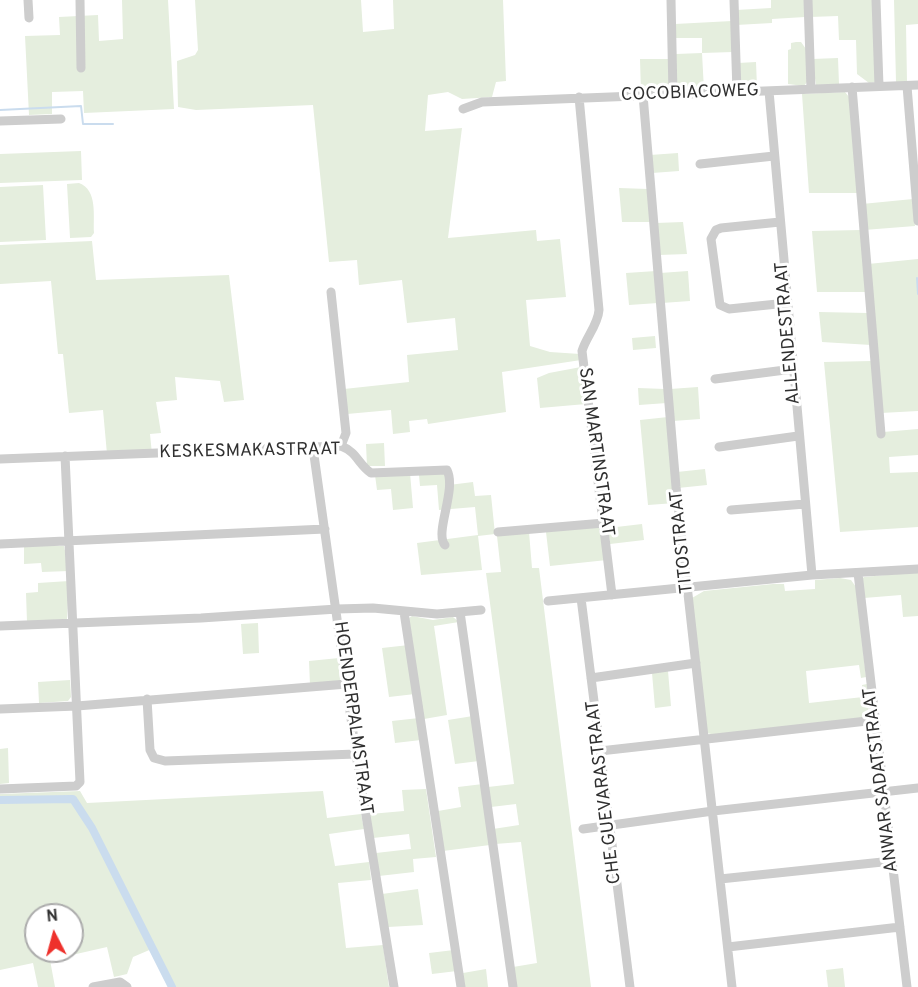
<!DOCTYPE html>
<html>
<head>
<meta charset="utf-8">
<style>
	body { margin:0 }
	#map { position:relative; width:918px; height:987px; overflow:hidden; background:#fff; font-family:Overpass,sans-serif }
	canvas { display:block }
	.north { position:absolute; left:24px; top:903px; width:60px; height:60px; box-sizing:border-box; background:#fff; border:2px solid #acacac; border-radius:50%; rotate:354deg; font-size:16px; font-weight:700; line-height:24px; text-align:center; color:#303030 }
	.north::after { content:''; display:block; margin:auto; width:21px; height:27px; background:#ee312c; clip-path:polygon(50% 0,100% 100%,50% 72%,0 100%) }
</style>
</head>
<body>
<div id="map">
<canvas width="918" height="987"></canvas>
<div class="north">N</div>
</div>
<script>
const c = document.querySelector('canvas').getContext('2d');
c.lineJoin = 'round';
function fillPath(path, color) { c.fillStyle = color; c.fill(path, 'evenodd'); }
function trace(path, color, width, dash) { c.strokeStyle = color; c.lineWidth = width; c.lineCap = dash ? 'butt' : 'round'; c.setLineDash(dash || []); c.stroke(path); }
function label(font, color, halo, rows, align = 'center') {
  c.font = font + ' Overpass,sans-serif'; c.lineWidth = 6; c.setLineDash([]); c.textBaseline = 'middle'; c.strokeStyle = halo; c.fillStyle = color; for (const [text, x, y, turn = 0] of rows) {
    c.save(); c.translate(x, y); c.rotate((+turn || 0) * Math.PI / 180); c.textAlign = isNaN(turn) ? turn : align; if (halo) c.strokeText(text, 0, 0); c.fillText(text, 0, 0); c.restore();
  }
}
const green = new Path2D(`
	M122 0H168L174 109 84 113 83 91 52 92V114L29 115 25 36 60 35 59 17 98 15 99 41 123 39Z
	M195 0H361L363 32 394 29 393 0H503L506 81 496 82 492 97 462 99 448 92 428 95 425 131 462 128 448 238 536 230 537 241 560 239 566 297 526 300 530 346 550 352 580 354 581 360 502 372 506 412 428 424 427 419 409 421 410 432 393 434 391 410 347 414 344 389 409 382 407 355 458 350 455 318 407 323 402 280 359 285 357 260 329 262 313 105 196 110 178 107 177 61 195 55 198 50Z
	M771 0H804L805 17 772 19V23L736 25V10L771 8Z
	M810 0H880L881 81 869 83 857 74 856 40H839L838 16 810 17Z
	M894 0H918V24L906 25 907 82H896Z
	M732 21 733 52 702 53 704 90H679L677 87 676 54 702 53V38H676L675 24Z
	M796 42H801L806 49 807 82 804 86 788 84V50L791 49V43Z
	M838 58 839 84 816 85 812 59Z
	M640 59H670L669 85 666 90 641 92Z
	M756 62 757 87 741 88 738 63Z
	M845 92 849 97 857 193H809L802 94Z
	M81 151 82 180 0 183V154Z
	M678 153 679 171 652 173 650 155Z
	M79 183C98 190 93 216 94 233L91 237 70 238 67 184Z
	M43 185 46 240 0 242V187Z
	M619 188 648 189 651 222H622Z
	M913 199 915 226 864 230 862 204Z
	M683 222 687 254 659 255 656 223Z
	M861 230 866 292H817L812 231Z
	M92 241 96 280 229 275 244 400 224 402 220 381 175 377 177 400 156 402 161 433 150 434 152 454H107L103 410 69 413 63 354H58L51 281 0 284V245Z
	M918 259V411L881 413 868 264Z
	M656 271 658 303 629 305 626 273Z
	M688 271 690 301 662 303 660 273Z
	M819 312 868 313 871 345 822 342Z
	M655 336 656 348 633 350 632 338Z
	M872 361 883 432 918 429V455L889 457 890 473 918 472V527L840 532 824 362Z
	M581 367 586 404 540 408 537 378 549 373Z
	M698 387 700 419 673 421 670 389Z
	M638 388 665 389 667 403 639 405Z
	M668 417 675 503 648 505 640 420Z
	M384 443 385 466H367L366 444Z
	M705 469 707 485 678 488 677 472Z
	M447 472 449 485 473 482 475 496 491 495 495 534 478 536 482 570 421 575 417 543 478 535 475 507 439 510 437 485 420 486 419 475Z
	M410 473 413 508 393 510 391 489 377 490 375 475Z
	M642 524 644 540 610 544 608 528Z
	M599 526 602 529 607 560 550 566 546 532Z
	M529 532 532 568H539L591 987H516L513 967 537 963 521 842 495 844 493 829 519 825 516 804 491 807 488 787 514 784 486 573 501 572 497 536Z
	M24 546H64L69 571 42 572 41 563 24 564Z
	M918 572V616L903 617 901 595 864 598 862 579 864 577Z
	M840 578 851 580 856 587 866 677 861 678 859 665 806 671 809 703 863 697 862 685 867 684C868 696 873 709 864 718L715 735 707 733 692 598 704 591 773 584H784L785 591 815 589V580Z
	M69 581 67 619 27 622 26 593 38 592V583Z
	M412 616 433 620 453 617 459 622 434 626 447 715 424 719 409 618Z
	M258 623 259 653 243 654 241 624Z
	M409 645 415 694 389 697 382 648Z
	M339 658 340 681 310 685 309 661Z
	M668 671 671 706 655 708 652 673Z
	M70 680 71 697 68 701 39 703 38 682Z
	M473 716 479 761 455 764 448 720Z
	M419 718 421 740 395 743 392 721Z
	M8 748 9 783 0 784V749Z
	M483 784 490 845 443 851 438 811 461 807 458 787Z
	M426 789 436 857 413 859 414 872 379 876 376 853 411 849 409 834 373 838 370 814 404 811 402 790Z
	M80 791 87 803 323 791 327 818 361 814 364 829 329 834 335 866 369 862 371 880 338 883 346 948 383 945 389 987H172L154 948 133 957 127 974 114 977 107 947 50 960 55 987H38L33 963 0 970V794ZM36 915H72V951H36Z
	M418 889 423 925 388 927 382 894Z
	M454 950 457 971 432 974 429 953Z
	M843 968 845 987H828L826 970Z
	M486 969 488 987H465L463 973Z`);
const stream = new Path2D(`
	M0 110 81 106 83 124H113
	M917 278 918 294`);
const canal = new Path2D(`
	M0 800 73 799 92 828 172 987`);
const street = new Path2D(`
	M28 0 29 18
	M80 0 81 68
	M671 0 673 94
	M734 0 737 92
	M808 0 811 89
	M876 0 879 86
	M907 86 918 221
	M852 87 881 434
	M769 91 812 575
	M643 95 676 487 732 987
	M579 97 599 310C598 325 586 337 582 351L612 595
	M463 109 482 102 918 85
	M0 121 61 119
	M700 164 774 156
	M780 222 721 228 716 230 711 239 720 305 729 309 787 303
	M331 292 346 433 341 446
	M715 379 793 369
	M719 447 798 436
	M313 448 356 754 394 987
	M0 459 341 446C357 452 358 464 371 473L447 470C457 490 434 533 445 545
	M731 510 805 504
	M498 532 604 523
	M0 544 325 529
	M858 573 907 987
	M581 598 630 987
	M548 601 812 575 918 569
	M404 612 461 987
	M460 612 513 987
	M0 626 201 618 337 609 373 608 437 614 481 610
	M591 678 696 663
	M147 699 150 750 154 758 165 761 356 754
	M0 709 77 706 347 684
	M600 751 876 720
	M0 789 76 786 80 782 65 456
	M583 829 713 811 918 788
	M720 879 892 861
	M728 947 900 927
	M93 987 120 982 127 987`);
const streetNames = [
	["COCOBIACOWEG",690,94,-2],
	["ALLENDESTRAAT",789,333,-95],
	["KESKESMAKASTRAAT",250,452,-1],
	["SAN MARTINSTRAAT",595,452,82],
	["TITOSTRAAT",683,542,-96],
	["HOENDERPALMSTRAAT",352,718,82],
	["ANWAR SADATSTRAAT",882,780,-97],
	["CHE GUEVARASTRAAT",605,792,-97]
];
fillPath(green, '#e5eede');
trace(stream, '#cadcee', 2);
trace(canal, '#cadcee', 8);
trace(street, '#cdcdcd', 9);
label('18px', '#303030', '#fff', streetNames);
</script>
</body>
</html>
